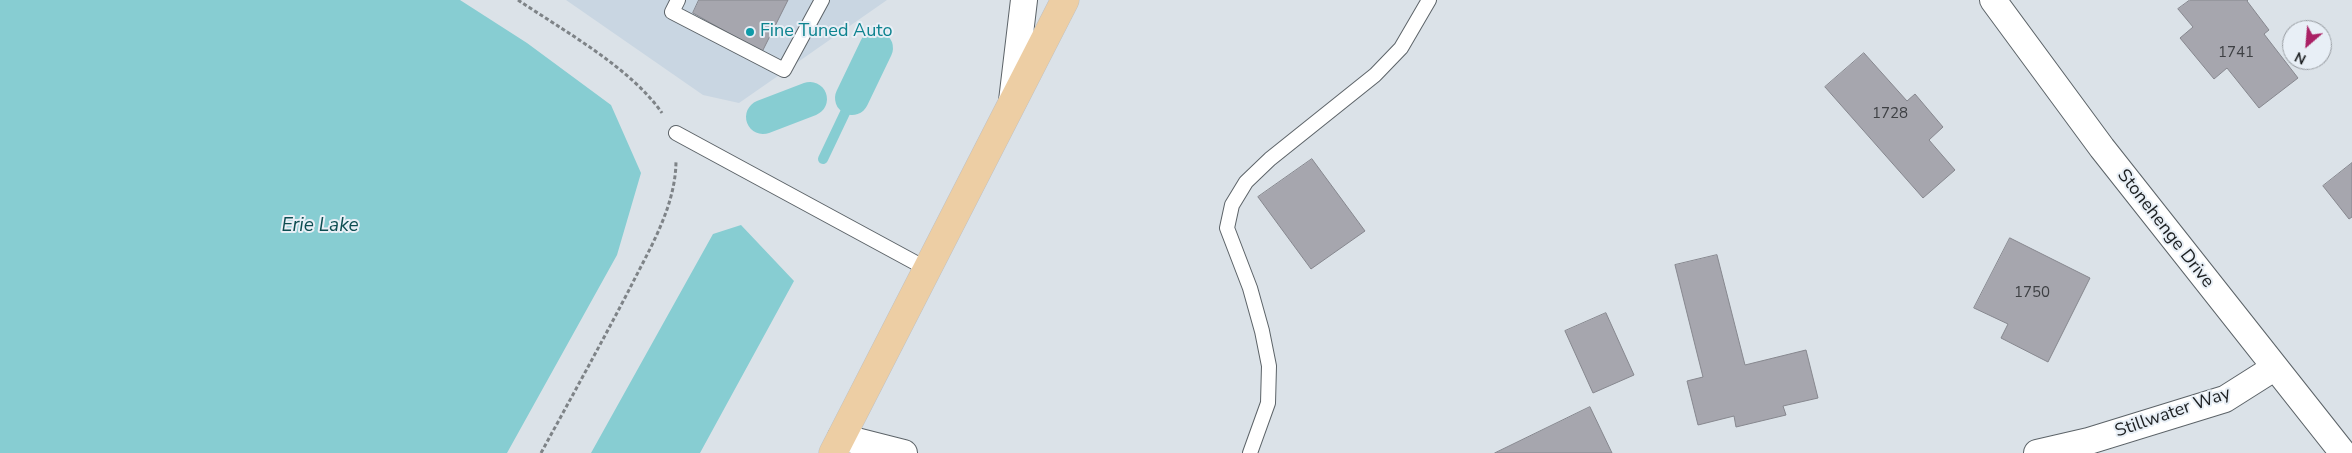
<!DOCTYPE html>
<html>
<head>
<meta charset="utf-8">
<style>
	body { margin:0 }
	#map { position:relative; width:2352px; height:453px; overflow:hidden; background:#dbe2e8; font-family:"Nunito Sans",sans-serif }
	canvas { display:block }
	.north { position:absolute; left:2282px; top:20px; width:50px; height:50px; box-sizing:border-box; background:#e8eff6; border:1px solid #969ba0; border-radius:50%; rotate:207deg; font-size:14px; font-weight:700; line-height:20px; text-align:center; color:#1b1e20 }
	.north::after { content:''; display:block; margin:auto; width:18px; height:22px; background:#aa2165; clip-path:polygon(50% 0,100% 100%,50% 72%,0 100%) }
</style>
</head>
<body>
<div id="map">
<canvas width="2352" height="453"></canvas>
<div class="north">N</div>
</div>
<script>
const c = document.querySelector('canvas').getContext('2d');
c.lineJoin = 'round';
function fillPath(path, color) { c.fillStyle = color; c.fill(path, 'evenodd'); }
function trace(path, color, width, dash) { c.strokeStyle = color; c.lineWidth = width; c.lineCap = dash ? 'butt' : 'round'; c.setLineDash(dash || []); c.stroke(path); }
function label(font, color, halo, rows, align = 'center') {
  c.font = font + ' "Nunito Sans",sans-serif'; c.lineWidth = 4; c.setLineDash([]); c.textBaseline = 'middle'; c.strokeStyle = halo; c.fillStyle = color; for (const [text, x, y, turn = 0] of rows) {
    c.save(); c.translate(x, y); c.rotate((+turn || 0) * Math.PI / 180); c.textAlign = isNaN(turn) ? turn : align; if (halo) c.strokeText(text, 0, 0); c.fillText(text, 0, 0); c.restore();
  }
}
const built = new Path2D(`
	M566 0H887L739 103 703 95Z`);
const water = new Path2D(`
	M0 0H460L527 43 611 105 641 173 617 255 507 453H0Z
	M741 225 794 281 700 453H591L713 234Z`);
const stream = new Path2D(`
	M823 159 852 98`);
const canal = new Path2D(`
	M852 98 876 48
	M763 117 810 99`);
const building = new Path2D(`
	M699 0H788L762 52 693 13Z
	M2190 0H2248L2247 1 2269 30 2264 34 2298 78 2259 108 2227 68 2214 79 2180 38 2193 27 2178 9Z
	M1864 53 1907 101 1915 94 1943 127 1929 140 1955 170 1923 198 1825 87Z
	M1312 159 1365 231 1311 269 1258 197Z
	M2352 163V217L2349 219 2323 186Z
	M2010 238 2090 278 2048 362 2001 338 2008 324 1974 308Z
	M1717 255 1745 365 1806 350 1818 398 1783 406 1786 415 1736 427 1734 416 1698 425 1687 381 1703 377 1675 265Z
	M1606 313 1634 375 1593 393 1565 331Z
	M1590 407 1612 453H1495Z`);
const path = new Path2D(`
	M518 0C564 31 631 68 662 113
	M541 453C571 398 601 344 630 288 650 248 676 206 676 160`);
const service = new Path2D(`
	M678 0 672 12 784 70 822 0
	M676 133 927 269
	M1250 453 1268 403 1269 366 1262 331 1250 288 1227 228 1232 205 1246 182 1270 159 1375 75 1401 48 1429 0`);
const minor = new Path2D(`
	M1993 0 2102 148 2343 453
	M1012 101 1024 0
	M841 437 904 453
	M2037 453 2089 441 2225 399 2274 368`);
const primary = new Path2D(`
	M833 453 1065 0`);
const markers = [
	[750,32,5,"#0f9aa8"]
];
const numberNames = [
	["1741",2236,53],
	["1728",1890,114],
	["1750",2032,293]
];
const cultureNames = [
	["Fine Tuned Auto",760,32]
];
const streetNames = [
	["Stonehenge Drive",2165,229,52],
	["Stillwater Way",2173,413,-19]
];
const waterNames = [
	["Erie Lake",320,226]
];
fillPath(built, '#c9d6e2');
fillPath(water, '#87cdd2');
trace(stream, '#87cdd2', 10);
trace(canal, '#87cdd2', 34);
fillPath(building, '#a6a6ae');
trace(building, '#86878e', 1);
trace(service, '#5c6368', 16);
trace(minor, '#5c6368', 28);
trace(primary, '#bfc0c1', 29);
trace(path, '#7e8387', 3, [4, 2.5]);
trace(service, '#fff', 14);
trace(minor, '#fff', 26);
trace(primary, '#edcea4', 28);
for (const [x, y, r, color] of markers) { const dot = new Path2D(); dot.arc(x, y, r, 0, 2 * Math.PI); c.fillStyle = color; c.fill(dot); trace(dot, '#e8eff6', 2); }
label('15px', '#3e4044', null, numberNames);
label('18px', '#0d838f', '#e8eff6', cultureNames, 'left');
label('18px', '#1b1e20', '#e8eff6', streetNames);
label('italic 19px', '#0d4d51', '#e8eff6', waterNames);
</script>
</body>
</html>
